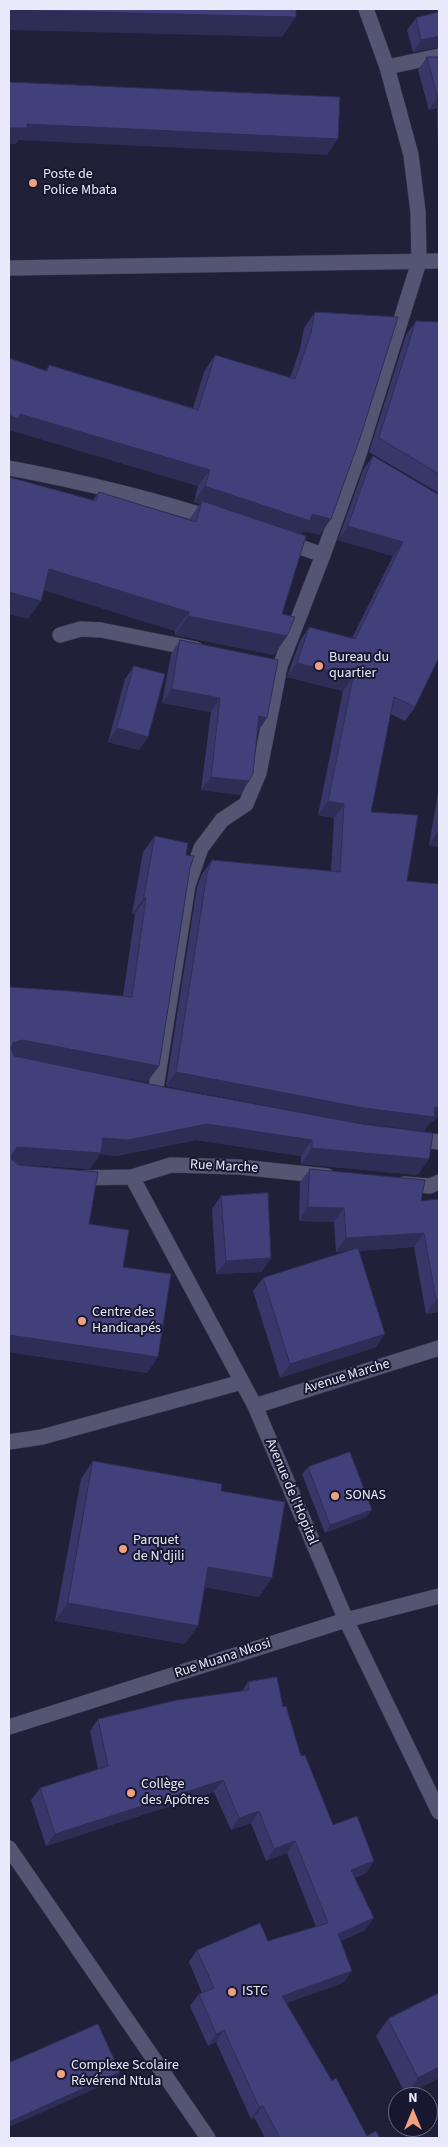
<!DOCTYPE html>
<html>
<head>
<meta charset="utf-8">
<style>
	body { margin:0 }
	#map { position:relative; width:448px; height:2147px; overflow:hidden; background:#202039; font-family:"Source Sans 3",sans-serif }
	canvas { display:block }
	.frame { position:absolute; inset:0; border:10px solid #e9eafb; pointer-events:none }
	.north { position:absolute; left:388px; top:2087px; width:50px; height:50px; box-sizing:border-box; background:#17172f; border:1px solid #6b6b81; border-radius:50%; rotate:0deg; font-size:14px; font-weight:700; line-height:20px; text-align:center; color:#e9eafb }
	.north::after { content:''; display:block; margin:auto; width:18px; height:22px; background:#f1a17d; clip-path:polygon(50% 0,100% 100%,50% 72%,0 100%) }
</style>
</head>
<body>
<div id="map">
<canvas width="448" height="2147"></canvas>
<div class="frame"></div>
<div class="north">N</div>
</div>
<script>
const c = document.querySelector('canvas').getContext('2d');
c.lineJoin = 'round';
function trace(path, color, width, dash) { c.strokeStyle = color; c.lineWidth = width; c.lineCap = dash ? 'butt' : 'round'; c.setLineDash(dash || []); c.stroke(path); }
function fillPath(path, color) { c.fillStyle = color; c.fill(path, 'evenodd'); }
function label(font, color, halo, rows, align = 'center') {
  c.font = font + ' "Source Sans 3",sans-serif'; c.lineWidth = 4; c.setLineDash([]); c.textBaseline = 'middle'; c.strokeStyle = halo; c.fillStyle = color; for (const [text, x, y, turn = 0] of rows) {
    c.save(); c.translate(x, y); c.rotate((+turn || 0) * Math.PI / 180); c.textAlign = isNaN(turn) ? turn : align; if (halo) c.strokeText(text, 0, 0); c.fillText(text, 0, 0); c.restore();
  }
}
const minor = new Path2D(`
	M387 67 439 56
	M9 268 439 261
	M9 468C78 481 147 497 214 519
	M283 541 323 555 358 457 419 262 418 212 411 155 387 67 366 9
	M60 635 81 629 101 630 196 649
	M155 1094 188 885 201 848 222 820 246 804 259 773 280 666 323 555
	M411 1139 439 1142
	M132 1177 255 1406 346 1620 439 1812
	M77 1178 132 1177 171 1165 239 1167 327 1176
	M404 1184 430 1186 439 1182
	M255 1406 439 1348
	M9 1442 42 1437 242 1382
	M9 1727 346 1620 439 1596
	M9 1848 208 2138`);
const wall = new Path2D(`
	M439 12V47L413 52 407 30 416 18Z
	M427 57H439V183L437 108 429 110 418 70Z
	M315 312 320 535 303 531 301 534 282 614 287 636 274 655 175 635V631L44 590 28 619 93 500 99 492 189 520 200 504 194 502 198 486 10 430 9 432V358L45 371 49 365 193 408 204 372 215 355 290 378 300 349 304 328Z
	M416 321 439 322V493L369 452 406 335Z
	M373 456 439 495 415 707 405 721 390 714 371 812 407 881 434 1122H430L424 1131 354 1122 166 1086 197 887 202 874 212 860 331 871 334 818 318 815 343 691 287 677 300 641 309 627 352 638 393 556 338 540 363 470Z
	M180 640 258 731 249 781 240 795 201 790 211 712 162 703 171 654Z
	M134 666 148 737 139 750 108 742 125 679Z
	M439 787V847L429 845Z
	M155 836 186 855 190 868 159 1066 147 1082 52 1064 164 1087 418 1175 301 1164V1156L196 1140 116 1156 100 1154 90 1169 17 1164 89 1224 123 1267 158 1357 147 1373 9 1352V987L123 996 135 914H132L143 852Z
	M310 1169 421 1201 439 1199V1312L426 1314 414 1247 358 1251 376 1347 280 1378 253 1291 263 1278 349 1251 336 1252 334 1222 299 1221 300 1182Z
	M221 1196 262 1272 216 1274 212 1209Z
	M93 1461 221 1491 259 1597 204 1587 185 1644 55 1621 81 1479Z
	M308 1467 366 1517 325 1533 302 1474Z
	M248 1682 283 1707 301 1756 333 1825 374 1861 366 1873 355 1878 365 1930 341 1941 352 1971 343 1983 286 2003 332 2081 367 2136 380 2138H265L254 2117 251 2119 216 2042 208 2046 190 2006 199 1994 202 1993 189 1962 197 1950 268 1941 316 1927 287 1853 266 1861 251 1823 231 1830 214 1792 46 1846 31 1800 40 1788 98 1769 90 1731 98 1719 242 1691Z
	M388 2019 439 2078 406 2095 376 2036Z`);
const shadedWall = new Path2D(`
	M9 10 296 17 282 37 9 30Z
	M439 36V47L413 52 421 40Z
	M438 97H439V104L437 108 429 110Z
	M27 124 338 139 327 155 18 140 16 144H9V128Z
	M20 414 210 470 198 486 10 430 9 432V415Z
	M205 486 312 514 331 519 320 535 303 531 299 537 202 501 200 504 194 502Z
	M348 526 403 542 393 556 338 540Z
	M49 569 189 612 175 631 36 588Z
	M9 592 41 601 28 619 9 614Z
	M188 616 287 636 274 655 175 635Z
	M297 663 353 677 343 691 287 677Z
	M172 689 220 698 211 712 162 703Z
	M259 716 267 718 258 731Z
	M117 728 148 737 139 750 108 742Z
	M211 777 249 781 240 795 201 790Z
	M328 801 344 804 334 818 318 815Z
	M438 832H439V847L429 845Z
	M144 898H146L135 914H132Z
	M22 1040 159 1066 147 1082 11 1056 9 1049 13 1043Z
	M176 1072 439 1108V1114L434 1122H430L424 1131 354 1122 166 1086Z
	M207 1124 312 1140 301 1156 196 1140 116 1156 100 1154 90 1169 9 1164V1159L17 1147 103 1138Z
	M312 1148 429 1159 418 1175 301 1164Z
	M308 1207 344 1208 334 1222 299 1221Z
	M424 1233 414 1247 336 1252 346 1238Z
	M271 1258 262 1272 216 1274 226 1261Z
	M436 1300H439V1312L426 1314Z
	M385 1334 376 1347 280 1378 290 1364Z
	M9 1335 158 1357 147 1373 9 1352Z
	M372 1510 366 1517 325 1533 330 1525Z
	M208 1567 272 1578 259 1597 195 1585Z
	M68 1603 198 1626 185 1644 55 1621Z
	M223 1780 214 1792 46 1846 55 1834Z
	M259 1811 251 1823 231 1830 239 1818Z
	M295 1841 287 1853 266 1861 274 1849Z
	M374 1861 366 1873 343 1882 351 1870Z
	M374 1918 365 1930 330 1946 338 1934Z
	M352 1971 343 1983 273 2008 282 1996Z
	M224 2030 216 2042 208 2046 216 2034Z
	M439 2067V2078L406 2095 418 2078Z
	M120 2072 115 2080 9 2127V2122Z
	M263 2106 254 2117 251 2119 259 2107Z`);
const building = new Path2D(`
	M9 9H296V17L9 10Z
	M439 12V36L421 40 416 18Z
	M427 57H439V97H438Z
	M9 82 340 97 338 139 27 124V128H9Z
	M315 312 398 317 360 438 331 519 312 514 310 521 205 486 210 470 20 414 18 419 9 415V358L47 371 49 365 198 410 215 355 295 379 311 333Z
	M416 321 439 322V474L379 438Z
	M373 456 439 495V657L415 707 394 697 371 812 418 815 407 881 439 884V1108L435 1107 434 1117 364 1108 176 1072 207 873 212 860 340 872 344 804 328 801 353 677 297 663 309 627 355 639 403 542 348 526Z
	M9 477 96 501 99 492 196 522 202 501 306 536 282 614 295 617 287 636 188 616 189 612 49 569 41 601 9 592Z
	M180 640 278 660 267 718 259 716 253 773 249 781 211 777 220 698 172 689Z
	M134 666 165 674 148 737 117 728Z
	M155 836 188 843 186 855 194 856 190 868 159 1066 22 1040 13 1043 11 1048 14 1056 164 1087 362 1124 433 1133 429 1159 312 1148V1140L207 1124 128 1140 103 1138 101 1153 17 1147 11 1156 12 1160 19 1165 98 1172 89 1224 129 1230 123 1267 171 1274 158 1357 9 1335V987L70 991 132 997 146 898H144Z
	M310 1169 425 1180 421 1201 439 1199V1300H436L424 1233 346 1238 344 1208 308 1207Z
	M268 1193 271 1258 226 1261 221 1196Z
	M358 1248 385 1334 290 1364 263 1278Z
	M350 1452 372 1510 330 1525 308 1467Z
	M93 1461 222 1484 221 1491 285 1502 272 1578 208 1567 198 1626 68 1603Z
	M277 1677 283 1707 286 1706 301 1756 305 1755 333 1825 357 1816 374 1861 351 1870 374 1918 338 1934 352 1971 282 1996 332 2081 336 2078 367 2136 376 2131 380 2138H280L263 2106 259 2107 224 2030 216 2034 199 1994 214 1988 197 1950 260 1923 268 1941 328 1923 295 1841 274 1849 259 1811 239 1818 223 1780 55 1834 40 1788 108 1766 98 1719 177 1700 249 1690 248 1682Z
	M439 1993V2067L418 2078 388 2019Z
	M98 2024 120 2072 9 2122V2063Z`);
const markers = [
	[33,183,5,"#f1a17d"],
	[319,666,5,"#f1a17d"],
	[82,1321,5,"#f1a17d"],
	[335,1496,5,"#f1a17d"],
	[123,1549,5,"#f1a17d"],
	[131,1793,5,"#f1a17d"],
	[232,1992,5,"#f1a17d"],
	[61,2074,5,"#f1a17d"]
];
const poiNames = [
	["Poste de",43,175],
	["Police Mbata",43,191],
	["Bureau du",329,658],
	["quartier",329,674],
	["Centre des",92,1313],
	["Handicapés",92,1329],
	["SONAS",345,1496],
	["Parquet",133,1541],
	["de N'djili",133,1557],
	["Collège",141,1785],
	["des Apôtres",141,1801],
	["ISTC",242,1992],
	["Complexe Scolaire",71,2066],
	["Révérend Ntula",71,2082]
];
const streetNames = [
	["Rue Marche",224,1167,3],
	["Avenue Marche",347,1377,-17],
	["Avenue de l'Hopital",291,1492,67],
	["Rue Muana Nkosi",223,1659,-18]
];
trace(minor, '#3c3a50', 16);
trace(minor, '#545572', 15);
fillPath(wall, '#393769');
fillPath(shadedWall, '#2e2d55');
fillPath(building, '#42407a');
trace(building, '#2e2d55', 1);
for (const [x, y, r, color] of markers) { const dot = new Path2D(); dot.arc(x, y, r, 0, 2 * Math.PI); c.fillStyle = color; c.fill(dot); trace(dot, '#17172f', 2); }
label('14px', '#e9eafb', '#17172f', poiNames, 'left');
label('14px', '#e9eafb', '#17172f', streetNames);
</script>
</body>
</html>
